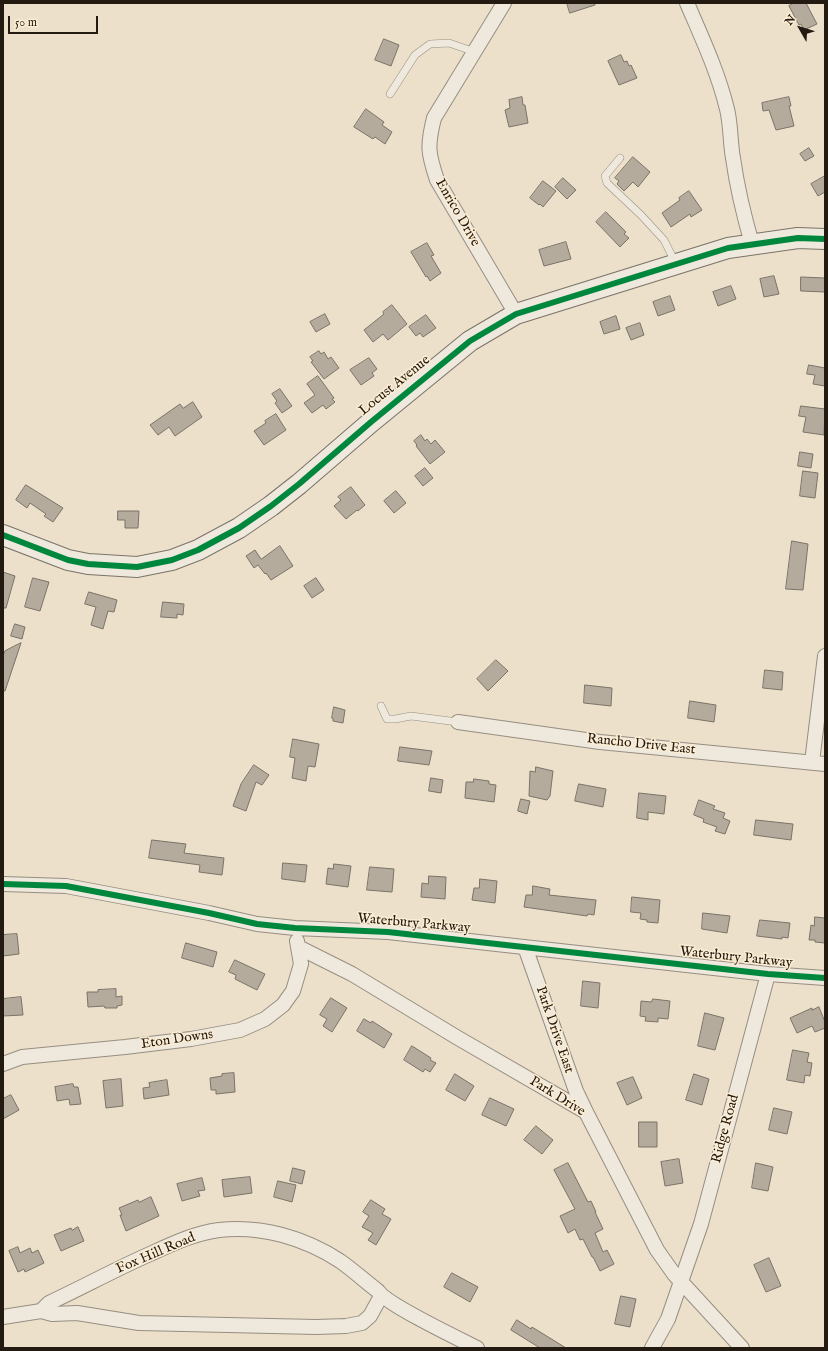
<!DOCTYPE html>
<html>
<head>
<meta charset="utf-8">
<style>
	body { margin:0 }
	#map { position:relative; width:828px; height:1351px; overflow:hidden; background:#ece0ca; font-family:"IM FELL English",serif }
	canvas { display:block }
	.frame { position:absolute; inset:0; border:4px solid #231a12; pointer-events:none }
	.north { position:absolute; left:780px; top:8px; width:40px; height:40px; -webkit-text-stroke:3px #fcedd3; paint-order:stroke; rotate:309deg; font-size:11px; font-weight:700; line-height:16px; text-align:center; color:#231a12 }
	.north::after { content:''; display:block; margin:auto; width:14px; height:18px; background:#231a12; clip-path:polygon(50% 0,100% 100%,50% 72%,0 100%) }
	.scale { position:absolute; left:8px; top:16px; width:90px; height:18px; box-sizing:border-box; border:2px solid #231a12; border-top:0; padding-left:5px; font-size:12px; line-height:14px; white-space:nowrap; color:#231a12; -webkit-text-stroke:3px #fcedd3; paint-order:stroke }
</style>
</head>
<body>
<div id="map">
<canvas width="828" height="1351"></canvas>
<div class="frame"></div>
<div class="north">N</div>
<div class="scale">50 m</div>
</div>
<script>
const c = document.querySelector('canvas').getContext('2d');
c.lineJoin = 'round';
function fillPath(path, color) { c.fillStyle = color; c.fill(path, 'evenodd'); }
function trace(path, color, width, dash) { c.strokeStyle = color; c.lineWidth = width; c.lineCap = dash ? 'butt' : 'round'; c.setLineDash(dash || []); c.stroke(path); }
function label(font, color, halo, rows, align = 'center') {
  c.font = font + ' "IM FELL English",serif'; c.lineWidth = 3; c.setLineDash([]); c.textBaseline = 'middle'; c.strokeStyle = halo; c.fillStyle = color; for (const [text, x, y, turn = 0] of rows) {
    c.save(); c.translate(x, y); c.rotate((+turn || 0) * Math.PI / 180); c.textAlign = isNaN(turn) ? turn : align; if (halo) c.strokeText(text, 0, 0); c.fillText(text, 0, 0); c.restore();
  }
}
const building = new Path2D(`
	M567 3H595V5L570 13Z
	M794 3H806L817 24 804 30 801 24 799 25 789 6Z
	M384 39 399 45 391 66 375 60Z
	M621 55 624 62 627 61 629 66 631 65 637 78 619 85 608 61Z
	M522 97 523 105H525L528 123 509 127 505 110 510 108 509 100Z
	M789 97 791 106H789L794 126 776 130 769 110 763 111 762 103Z
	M366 109 384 122 382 125 392 132 385 144 375 137 373 139 354 127Z
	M809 148 814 156 805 161 800 154Z
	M633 157 650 172 638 187 633 182 624 191 617 184 619 181 615 178Z
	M825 176V192L818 196 811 184Z
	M563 178 576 190 567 199 555 187Z
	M543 181 556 191 543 207 540 204 539 205 530 198Z
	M689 191 702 210 691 217 690 214 671 227 662 213 680 200 679 198Z
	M606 212 626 232 624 234 629 238 620 247 596 222Z
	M566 242 571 259 544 266 539 250Z
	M427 243 434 255 431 256 441 273 430 281 427 276 426 277 411 252Z
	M774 276 779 294 764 297 760 279Z
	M801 277 825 278V292L801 291Z
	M731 286 736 299 718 306 713 292Z
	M670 296 675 310 658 316 653 302Z
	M392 305 407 324 388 340 383 334 373 342 364 330 384 314 383 312Z
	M325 314 330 324 316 332 310 322Z
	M426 315 436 328 423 337 420 333 416 336 409 327Z
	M616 316 620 329 604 334 600 322Z
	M640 323 644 335 631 340 626 328Z
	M319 351 321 354 324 352 328 359 331 357 339 368 324 379 311 362 313 361 310 357Z
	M369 358 377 369 372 373 374 376 361 385 350 370Z
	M809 365 825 368V386L813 384 815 375 807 374Z
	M318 376 334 398 332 399 335 402 326 409 323 405 312 413 304 403 315 395 307 384Z
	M280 389 292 406 282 413 275 403 277 401 272 394Z
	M193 402 202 417 175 436 169 427 158 435 150 425 180 404 183 408Z
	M801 406 825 409 824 435 803 432 806 417 799 416Z
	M276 414 286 430 264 445 254 431 266 423 265 421Z
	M421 435 425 441 427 439 431 444 435 440 445 452 430 464 416 446 417 445 414 441Z
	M800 452 813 454 811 468 798 466Z
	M425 468 433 478 423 486 415 476Z
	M803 471 818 473 815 498 800 496Z
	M26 485 63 508 53 522 44 516 46 514 30 503 27 508 16 500Z
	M351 487 365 505 358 511 357 510 346 519 334 506 341 500 338 497Z
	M396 491 406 503 394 513 384 501Z
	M118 511H139L138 528H125V520H118Z
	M792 541 808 544 803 590 786 589Z
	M280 546 293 566 271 580 266 573 265 574 258 565 254 568 246 556 255 550 261 559Z
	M3 572 15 576 6 608H3Z
	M33 578 49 582 40 611 25 607Z
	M316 578 324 590 312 598 304 586Z
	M89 592 117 600 114 612 108 611 103 629 91 625 96 607 85 604Z
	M163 602 184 604 183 615 177 614V618L161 617Z
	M15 624 25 627 22 639 11 636Z
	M21 643 5 691H3V655L5 651Z
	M496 660 508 671 488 691 477 679Z
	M765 670 783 672 782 690 763 688Z
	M585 685 612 688 611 706 584 703Z
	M690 701 716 705 714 722 688 718Z
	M334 707 345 710 343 723 333 721V718H332Z
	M293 739 319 744 315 767 308 766 306 781 292 778 295 758 290 757Z
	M400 747 432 751 429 765 398 761Z
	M254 765 269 775 262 785 256 782 246 811 233 806 241 784Z
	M536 767 553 771 550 796 547 800 529 796 530 771 535 772Z
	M431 778 443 780 441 793 429 791Z
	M474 779 489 781V784L496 785 494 802 465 798 466 782H473Z
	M579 784 606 789 603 807 575 801Z
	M639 793 666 796 664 814 648 812V820L637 818Z
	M521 799 530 801 527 814 518 811Z
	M699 800 715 806 713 809 725 813 723 818 730 821 725 834 715 831 717 827 703 822 704 819 694 815Z
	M756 820 793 824 791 840 754 835Z
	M152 840 186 844 184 853 224 858 222 875 199 872 200 865 149 858Z
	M283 863 307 865 305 882 282 879Z
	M334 864 351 866 348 887 326 884 328 868 333 869Z
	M370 867 394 869 392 892 367 890Z
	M429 876 446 877 445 899 421 897 422 883 428 884Z
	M480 879 497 881 495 903 472 900 474 888H479Z
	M533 886 550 889 549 895 596 900 594 915 588 914 587 916 524 907 526 895H532Z
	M632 897 660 900 658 923 647 922V920L640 919 641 913 631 912Z
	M703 913 730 916 727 933 702 929Z
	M815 917 825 918V943L815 942V940H809L811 925 814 926Z
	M760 920 790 923 788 938 782 937V939L757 936Z
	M17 934 19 954 3 956V935Z
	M186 943 217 952 213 967 182 958Z
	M235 960 265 974 257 990 235 979 236 975 229 972Z
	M583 981 600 983 598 1008 581 1006Z
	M116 989V997L122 996V1005L117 1006V1008H105L104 1006 88 1007 87 992H98V990Z
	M21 997 23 1015 3 1016V999Z
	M331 998 347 1008 332 1032 323 1026 327 1019 320 1015Z
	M653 999 670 1001 668 1019 658 1018V1022L645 1021 646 1017 640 1016 641 1001 651 1002Z
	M819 1007 825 1022V1028L815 1032 812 1026 797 1033 790 1018 812 1008V1010Z
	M705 1013 724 1018 715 1050 698 1046Z
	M364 1019 371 1023 372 1021 392 1034 384 1048 357 1031Z
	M412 1046 431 1058 430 1060 436 1063 430 1072 425 1069 423 1072 404 1060Z
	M793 1050 809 1053 807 1062 812 1063 810 1076 805 1075 804 1083 787 1080Z
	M234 1073 235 1092 216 1094V1090H211L210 1078 222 1076V1074Z
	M455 1074 474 1086 465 1101 446 1090Z
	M694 1074 709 1079 702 1105 686 1100Z
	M633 1077 642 1098 627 1105 617 1083Z
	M121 1079 123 1106 106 1108 103 1081Z
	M167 1080 169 1095 144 1099 143 1088 150 1087 149 1083Z
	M73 1084 74 1087H78L81 1104 70 1105 69 1099 57 1101 55 1087Z
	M11 1095 19 1110 3 1119V1099Z
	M490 1098 514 1109 506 1126 482 1115Z
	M774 1108 792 1112 787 1134 769 1130Z
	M639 1122H657V1147H639Z
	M536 1126 553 1140 542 1154 524 1140Z
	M679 1159 683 1183 665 1186 661 1162Z
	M568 1163 588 1202 591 1201 596 1212H595L603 1229 595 1233 603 1252 607 1250 614 1264 600 1271 593 1257H592L583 1239 580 1240 575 1229 568 1233 560 1216 575 1209 554 1170Z
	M756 1163 773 1167 768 1191 752 1188Z
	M293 1168 305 1171 302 1184 290 1181Z
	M250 1177 252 1193 224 1197 222 1180Z
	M202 1178 205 1190 198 1191 200 1196 182 1201 177 1184Z
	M278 1181 296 1185 292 1202 274 1197Z
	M151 1197 159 1216 126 1231 120 1215H122L119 1208 138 1200 139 1202Z
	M371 1200 385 1209 382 1214 391 1219 376 1245 368 1240 373 1233 362 1227 369 1216 363 1212Z
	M78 1227 84 1241 61 1251 54 1235 71 1228 72 1230Z
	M18 1247 20 1253 30 1248 32 1253 38 1250 44 1263 25 1272 24 1269 18 1272 9 1251Z
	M769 1258 781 1286 766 1292 754 1265Z
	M452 1273 478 1287 470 1302 444 1287Z
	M621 1296 636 1299 630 1327 615 1324Z
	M517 1320 531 1329 532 1327 566 1348H540L511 1330Z`);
const lane = new Path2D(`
	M390 94 415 55 430 44 449 43 475 52
	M620 158 605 176 607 183 641 215 664 240 675 262
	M381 706 387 719H395L411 716 458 722`);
const street = new Path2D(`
	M504 3 434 118C427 146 428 153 437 180L516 314
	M687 3C702 38 718 72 727 109 731 125 730 142 733 158 737 187 744 216 752 244
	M458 722 600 742 825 764
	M812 762 825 656
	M3 884 66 886 209 913 257 924 295 928 388 932 768 974 825 978
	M298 947 352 974 458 1038 586 1112 657 1250 674 1274 742 1348
	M525 947 576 1091 586 1112
	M3 1064 22 1057 125 1047 191 1039 240 1030 265 1019 283 1005 293 991 301 964 297 941
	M41 1311 49 1303C83 1287 116 1269 150 1254 172 1244 195 1233 219 1230 261 1225 305 1238 340 1261 353 1270 366 1282 378 1291 386 1304 459 1339 477 1348
	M3 1317 41 1311 52 1314 77 1313 139 1323 316 1327 346 1326 362 1323 370 1316 381 1296
	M652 1348 668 1319 701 1224 768 974`);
const secondary = new Path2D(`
	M3 535 68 560 88 564 137 567 172 560 198 550 239 528 271 506 299 484 371 422 470 341 516 314 728 248 798 238 825 239`);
const cycleway = new Path2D(`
	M3 535 68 560 88 564 137 567 172 560 198 550 239 528 271 506 299 484 371 422 470 341 516 314 728 248 798 238 825 239
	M3 884 66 886 209 913 257 924 295 928 388 932 768 974 825 978`);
const streetNames = [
	["Enrico Drive",457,213,60],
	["Locust Avenue",395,386,-39],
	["Rancho Drive East",641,745,6],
	["Waterbury Parkway",414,924,5],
	["Waterbury Parkway",736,958,6],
	["Park Drive East",554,1030,71],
	["Eton Downs",177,1040,-8],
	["Park Drive",557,1097,32],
	["Ridge Road",726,1129,-75],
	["Fox Hill Road",156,1254,-23]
];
fillPath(building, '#b4ab9c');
trace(building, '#7a7368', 1);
trace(lane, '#968e81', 8);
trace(street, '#968e81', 16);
trace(secondary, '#7a7368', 22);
trace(lane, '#efe8dd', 7);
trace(street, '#efe8dd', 14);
trace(secondary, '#efe8dd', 20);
trace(cycleway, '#00873e', 6);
label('14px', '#231a12', '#fcedd3', streetNames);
</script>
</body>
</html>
